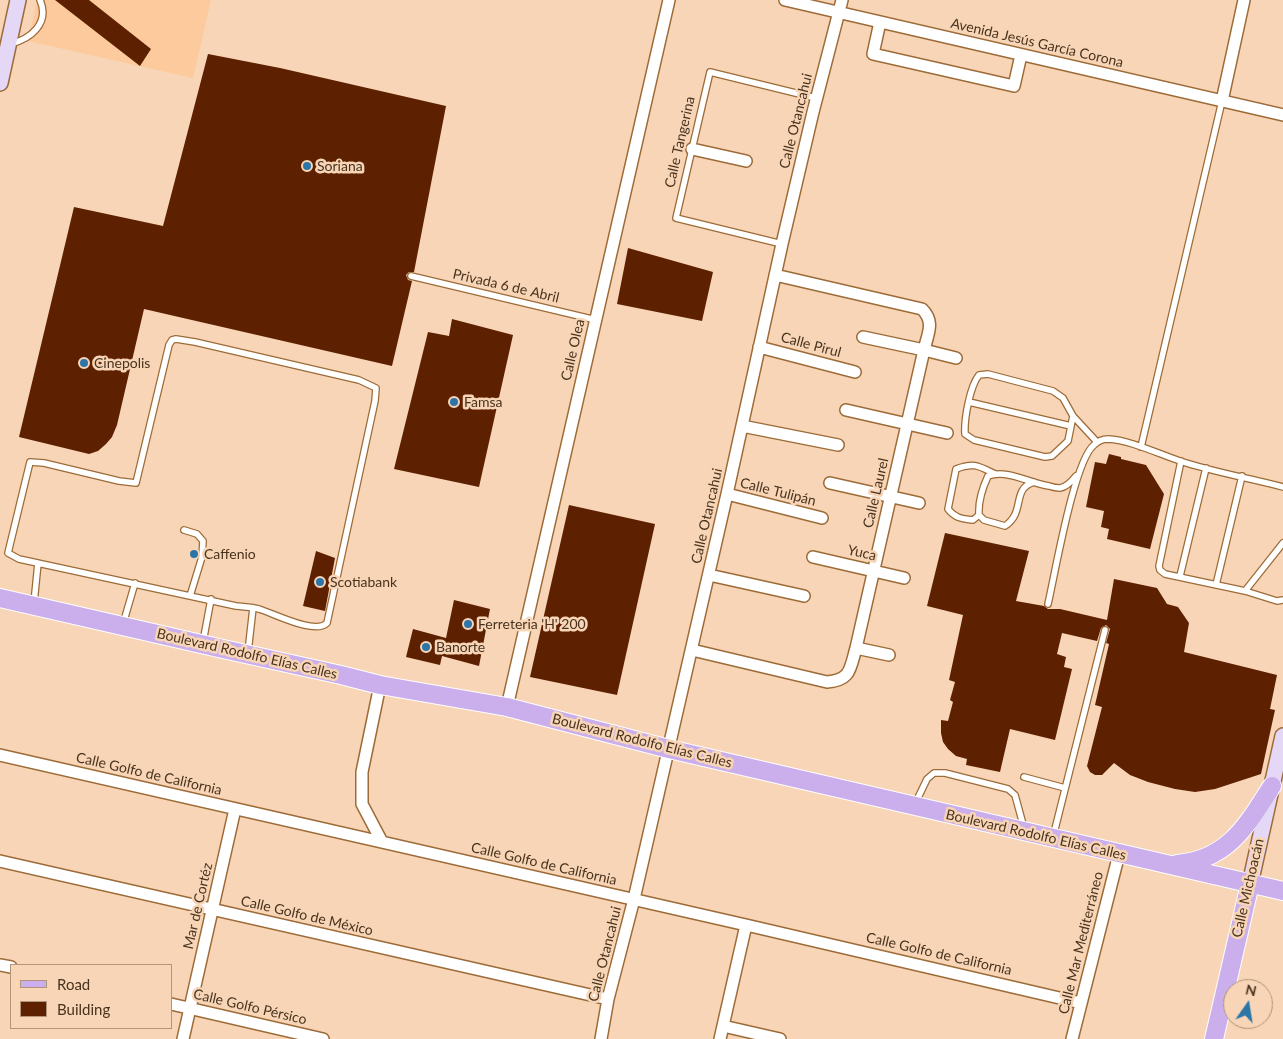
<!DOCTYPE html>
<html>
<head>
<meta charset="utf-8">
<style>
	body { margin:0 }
	#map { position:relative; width:1283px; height:1039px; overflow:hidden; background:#f7d5b6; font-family:Lato,sans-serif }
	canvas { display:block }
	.legend { position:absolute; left:10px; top:964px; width:162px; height:65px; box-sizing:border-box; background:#f7d5b6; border:1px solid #b19479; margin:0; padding:6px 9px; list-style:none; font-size:15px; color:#49331e }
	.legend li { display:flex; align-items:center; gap:10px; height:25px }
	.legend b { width:25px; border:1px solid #b19479 }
	.north { position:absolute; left:1223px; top:979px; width:50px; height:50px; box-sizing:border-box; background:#f7d5b6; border:1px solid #b19479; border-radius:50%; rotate:13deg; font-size:14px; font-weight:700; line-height:20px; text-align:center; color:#49331e }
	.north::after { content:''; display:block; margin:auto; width:18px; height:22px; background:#2c75a9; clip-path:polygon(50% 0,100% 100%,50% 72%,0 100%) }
</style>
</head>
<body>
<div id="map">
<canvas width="1283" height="1039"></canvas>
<ul class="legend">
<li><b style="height:6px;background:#cbafec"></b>Road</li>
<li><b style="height:14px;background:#5d2000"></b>Building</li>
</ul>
<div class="north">N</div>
</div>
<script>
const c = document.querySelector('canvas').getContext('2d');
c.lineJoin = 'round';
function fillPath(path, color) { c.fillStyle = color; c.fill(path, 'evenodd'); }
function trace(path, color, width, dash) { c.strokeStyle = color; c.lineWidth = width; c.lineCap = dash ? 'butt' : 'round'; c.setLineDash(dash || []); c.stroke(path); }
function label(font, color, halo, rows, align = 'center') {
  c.font = font + ' Lato,sans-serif'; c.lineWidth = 5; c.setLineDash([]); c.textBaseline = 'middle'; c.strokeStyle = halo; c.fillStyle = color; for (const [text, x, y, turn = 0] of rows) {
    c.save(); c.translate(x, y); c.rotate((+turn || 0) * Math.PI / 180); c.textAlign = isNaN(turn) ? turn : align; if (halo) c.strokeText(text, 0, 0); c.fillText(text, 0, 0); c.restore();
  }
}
const built = new Path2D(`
	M37 0H211L193 78 28 41Z`);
const building = new Path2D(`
	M55 0H89L151 49 140 66Z
	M208 54 280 68 446 106 414 272H409L406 275 408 280 412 281 392 366 144 309 117 425 112 437 106 444 98 451 89 454 19 437 74 207 163 226Z
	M628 248 713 272 702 321 617 304Z
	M452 319 513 335 479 487 394 469 428 332 449 336Z
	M1109 454 1121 457V459L1146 465 1164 494 1150 549 1107 539 1109 529 1101 527 1104 511 1086 507 1095 462 1106 464Z
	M569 505 655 524 617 695 530 677Z
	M945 533 1029 551 1016 601 1044 606 1048 609H1060L1107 620 1114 579 1157 588 1167 604 1178 607 1189 623 1184 652 1277 675 1270 709 1275 710 1261 774 1215 789 1195 792 1175 789 1148 782 1130 775 1114 763 1102 775H1095L1090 772 1087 766 1102 707 1095 705 1109 644 1106 643 1110 629 1106 625 1101 628 1097 641 1062 633 1057 654 1066 657 1064 667 1072 669 1055 740 1010 729 1000 772 966 765 967 759 956 756 948 749 943 742 941 733V720L948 721 953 702 950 700 955 682 949 680 963 615 927 606Z
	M316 551 335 558 325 611 303 606Z
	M454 600 490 609 479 666 442 656 440 665 406 657 413 629 446 638Z`);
const lane = new Path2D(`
	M10 44C31 39 50 23 40 0
	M782 244 676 218 710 72 816 98
	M411 276 596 320
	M176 339 195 342 359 380 376 388 375 401 327 623C315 635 275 614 259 609 252 607 244 607 236 606L19 559 8 553 30 462 44 463 119 481 136 483 169 345 172 340Z
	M969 402 1071 426
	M1073 416 1068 441 1052 456 1045 457 974 440 965 434C964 419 970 386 979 375L988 374 1053 391 1063 398 1073 416 1097 442
	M1141 447 1222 101
	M1181 461 1159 566 1160 570 1165 574 1245 591 1277 601 1283 600
	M1034 482C1011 489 1026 512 1005 526L984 520 979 515C978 501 982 489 988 476 1008 469 1028 483 1049 486 1052 487 1057 488 1060 488 1067 487 1072 481 1076 476
	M979 515 973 520C962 519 955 518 948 509L956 469C974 462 979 466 995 474
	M184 530 197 534 203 541 202 557 190 596
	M1180 576 1206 468
	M1216 585 1242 476
	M1245 591 1283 543
	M34 603 38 563
	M1048 604C1055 574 1074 461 1094 445 1098 441 1103 439 1108 439 1130 440 1159 454 1180 461 1213 472 1249 478 1283 487
	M123 624 135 583
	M203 642 211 599
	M248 652 253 608
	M1024 777 1065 788
	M915 804 927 779 934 773H945L1008 789 1015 795 1024 828
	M1053 837 1105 630`);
const street = new Path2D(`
	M785 0 1283 115
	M880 22 873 54 1014 86 1021 55
	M1222 101 1244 0
	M692 149 746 161
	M863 337 924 350 956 358
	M759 347 855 372
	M846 410 947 433
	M742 426 838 445
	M830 483 919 503
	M727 494 822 518
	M813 557 904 578
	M709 575 804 596
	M856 648 889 655
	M692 650 827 682C851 680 850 669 856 648L924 350C928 333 935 322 922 309L775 275
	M380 685 362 772V804L382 842
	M507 707 669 0
	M0 755 746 925 1081 1003
	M0 861 608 999
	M0 965 11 967
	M171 1004 323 1039
	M723 1026 780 1039
	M183 1039 235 809
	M601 1039 608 999 634 899 727 494 782 244 813 112 842 0
	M720 1039 746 925
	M1072 1039 1119 854`);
const secondary = new Path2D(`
	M0 83 18 0
	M1250 884 1283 736`);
const primary = new Path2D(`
	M0 598 223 649 341 675 380 685 507 707 669 749 1283 891
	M1177 864C1228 860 1247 825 1272 786
	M1214 1039 1250 884`);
const markers = [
	[307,166,5,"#2c75a9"],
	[84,363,5,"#2c75a9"],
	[454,402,5,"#2c75a9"],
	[194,554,5,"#2c75a9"],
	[320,582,5,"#2c75a9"],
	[468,624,5,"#2c75a9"],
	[426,647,5,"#2c75a9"]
];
const streetNames = [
	["Avenida Jesús García Corona",1037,43,13],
	["Calle Otancahui",796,121,-76],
	["Calle Tangerina",680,142,-77],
	["Privada 6 de Abril",506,286,13],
	["Calle Pirul",811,345,15],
	["Calle Olea",573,350,-77],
	["Calle Tulipán",778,492,14],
	["Calle Laurel",876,493,-77],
	["Calle Otancahui",707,516,-77],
	["Yuca",862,553,13],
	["Boulevard Rodolfo Elías Calles",247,654,13],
	["Boulevard Rodolfo Elías Calles",642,741,14],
	["Calle Golfo de California",149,774,13],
	["Boulevard Rodolfo Elías Calles",1036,835,13],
	["Calle Golfo de California",544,864,13],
	["Calle Michoacán",1248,888,-77],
	["Mar de Cortéz",198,906,-77],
	["Calle Golfo de México",307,916,13],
	["Calle Mar Mediterráneo",1081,943,-76],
	["Calle Otancahui",605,954,-76],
	["Calle Golfo de California",939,954,13],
	["Calle Golfo Pérsico",250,1007,13]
];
const poiNames = [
	["Soriana",317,166],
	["Cinepolis",94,363],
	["Famsa",464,402],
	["Caffenio",204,554],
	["Scotiabank",330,582],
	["Ferreteria 'H' 200",478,624],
	["Banorte",436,647]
];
fillPath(built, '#fcca9c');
fillPath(building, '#5d2000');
trace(lane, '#9d6b38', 8);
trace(street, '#9d6b38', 14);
trace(secondary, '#9d6b38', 18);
trace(primary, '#fff', 20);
trace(lane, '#fff', 5.5);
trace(street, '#fff', 11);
trace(secondary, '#e5d7f6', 15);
trace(primary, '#cbafec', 18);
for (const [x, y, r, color] of markers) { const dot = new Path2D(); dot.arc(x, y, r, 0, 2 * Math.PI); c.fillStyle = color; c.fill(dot); trace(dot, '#f7d5b6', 2); }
label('14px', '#49331e', '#f7d5b6', streetNames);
label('14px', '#49331e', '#f7d5b6', poiNames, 'left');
</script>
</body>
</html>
